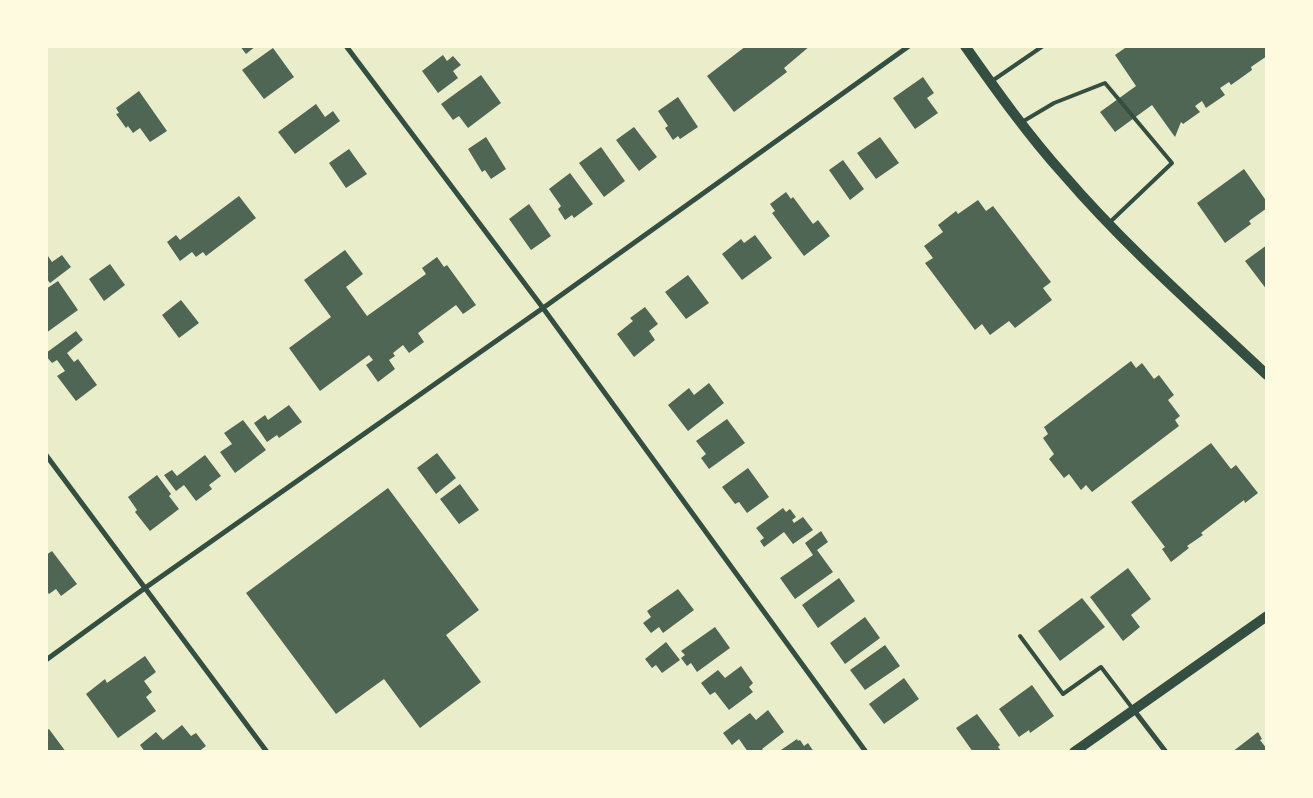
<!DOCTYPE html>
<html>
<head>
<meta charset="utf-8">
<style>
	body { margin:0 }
	#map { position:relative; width:1313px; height:798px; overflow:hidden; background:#e9edc9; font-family:"Nunito Sans",sans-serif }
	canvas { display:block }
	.frame { position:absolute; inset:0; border:48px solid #fefae0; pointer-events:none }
</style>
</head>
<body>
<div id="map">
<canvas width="1313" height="798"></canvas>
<div class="frame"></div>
</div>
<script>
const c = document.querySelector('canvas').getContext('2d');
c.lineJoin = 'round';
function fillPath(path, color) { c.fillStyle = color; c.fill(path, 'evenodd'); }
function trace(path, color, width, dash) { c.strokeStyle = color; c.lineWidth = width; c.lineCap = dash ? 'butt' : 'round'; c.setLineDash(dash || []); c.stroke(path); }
const building = new Path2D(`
	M240 46H256L246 54Z
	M746 46H810L784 68 787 72 734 112 707 76Z
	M1124 46H1267V56L1251 67 1252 70 1231 85 1229 82 1220 88 1225 95 1206 108 1202 101 1195 106 1200 112 1183 124 1181 122 1175 137 1152 105 1115 132 1100 112 1136 86 1115 55 1125 48Z
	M273 48 294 77 264 99 242 70Z
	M443 55 447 61 453 56 461 65 453 71 458 78 438 93 422 71Z
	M481 75 501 103 468 128 459 116 453 120 441 104Z
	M923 77 934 93 927 98 938 113 915 129 893 98Z
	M139 91 167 131 150 142 140 128 133 133 128 126 126 128 116 114 119 113 116 108Z
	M678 97 698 127 680 139 678 136 673 140 665 128 668 126 658 111Z
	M316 104 325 117 333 111 340 121 295 154 278 132Z
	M634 127 657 157 639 171 616 140Z
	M486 137 506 169 491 179 485 170 482 172 468 149Z
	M880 137 899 163 876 179 857 153Z
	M601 147 625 181 604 197 579 163Z
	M349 149 367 174 346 188 329 163Z
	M843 160 864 189 850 200 829 170Z
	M1244 169 1267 202V208L1249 221 1251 224 1225 243 1197 203Z
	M570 173 593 204 574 218 572 215 565 220 558 209 561 206 549 189Z
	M786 192 791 199 793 197 813 224 818 220 830 236 804 256 772 213 775 211 770 204Z
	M239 196 256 218 206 256 203 252 196 257 192 252 180 261 167 242 176 235 180 240Z
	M978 200 986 211 993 206 1051 282 1043 288 1052 300 1015 328 1009 321 990 335 982 324 975 330 925 263 933 258 924 246 943 232 938 225 956 211 958 214Z
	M529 204 551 236 531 250 509 219Z
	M755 235 772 258 742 280 722 254 741 239 744 243Z
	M1267 245V290L1245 261Z
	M345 250 363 274 346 287 367 316 426 274 422 268 437 257 444 267 447 265 476 305 463 314 456 305 418 333 424 342 409 353 403 345 393 353 395 356 389 360 395 369 378 382 366 365 373 360 369 355 320 391 289 348 331 317 304 280Z
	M46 253 52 262 62 255 71 267 50 283 46 278Z
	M110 264 125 285 104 301 89 279Z
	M688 275 709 303 686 319 665 292Z
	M58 281 78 310 46 333V289Z
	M181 300 199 323 179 338 162 315Z
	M645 307 658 324 649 331 655 340 634 357 617 334 633 321 630 318Z
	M76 331 83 340 67 353 74 362 78 359 97 385 76 401 57 376 65 371 57 360 52 363 46 356V353Z
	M1131 361 1136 368 1142 363 1154 379 1159 375 1174 395 1168 400 1180 416 1175 420 1179 426 1092 492 1086 485 1081 490 1069 474 1064 478 1049 459 1054 454 1043 438 1048 434 1044 427Z
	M709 383 724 403 688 431 668 405 689 388 694 395Z
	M289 405 302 422 279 438 277 435 267 442 254 423 265 415 268 420Z
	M727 419 745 443 709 469 701 458 706 454 696 441Z
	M243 420 266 450 235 473 220 452 232 444 224 433Z
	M1211 443 1231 469 1236 465 1258 493 1245 503 1244 500 1201 533 1203 535 1187 546 1189 548 1171 562 1162 549 1165 547 1131 502Z
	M437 453 456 478 436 494 417 468Z
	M205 455 221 476 209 485 212 489 196 501 184 485 176 491 164 475 172 470 177 476Z
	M748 468 769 497 747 513 739 502 735 504 722 487Z
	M157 475 171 494 169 496 179 509 150 531 135 512 137 510 128 497Z
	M460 484 479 510 459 524 440 499Z
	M388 488 479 610 446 635 481 682 420 728 384 679 336 714 246 593Z
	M783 508 786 512 790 509 796 517 792 520 794 523 803 517 813 530 793 544 784 532 764 547 760 541 764 538 756 528Z
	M821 531 828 542 817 550 833 572 795 599 780 578 813 555 805 543Z
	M52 551 77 584 61 596 56 589 49 594 46 590V555Z
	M1128 568 1151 599 1131 615 1140 627 1123 641 1090 597Z
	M839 578 855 601 818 628 802 605Z
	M678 589 694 610 663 633 659 627 651 633 643 623 651 617 647 611Z
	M1082 598 1105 627 1060 661 1038 631Z
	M865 617 880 638 845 664 830 643Z
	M715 627 730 648 697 672 691 663 687 666 681 658 685 655 681 651Z
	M666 642 680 660 662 673 656 665 652 668 645 659Z
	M885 645 900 666 865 690 850 670Z
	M145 656 156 672 144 681 152 692 146 697 156 711 118 738 86 694 105 679 107 683Z
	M741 666 753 683 749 687 753 692 729 710 715 692 710 695 701 683 718 670 725 678Z
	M904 678 919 699 884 724 869 704Z
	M1032 685 1054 716 1030 733 1029 730 1019 737 999 709Z
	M768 710 784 732 762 749 765 752H748L739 739 732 745 723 733 750 713 756 720Z
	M977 714 1000 745 998 747 1002 752H973L956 728Z
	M182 725 191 736 196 733 206 746 198 752H145L140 745 156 732 163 740Z
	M49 729 66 752H46V731Z
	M1258 732 1262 739 1260 740 1267 749V752H1232Z
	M797 739 798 741 800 740 804 746 808 743 814 752H782L781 750Z`);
const service = new Path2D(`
	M992 81 1043 46
	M1022 122 1054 103 1105 83 1172 163 1109 223
	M1020 636 1063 694 1101 667 1133 709`);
const minor = new Path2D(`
	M346 46 543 308 866 752
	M46 455 267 752
	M46 660 145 588 543 308 909 46
	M1133 709 1166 752`);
const secondary = new Path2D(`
	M965 46C996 90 1028 135 1064 175 1126 247 1198 310 1267 375
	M1074 752 1267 616`);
fillPath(building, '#4f6655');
trace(service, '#344e41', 4);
trace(minor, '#344e41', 5);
trace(secondary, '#344e41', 10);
</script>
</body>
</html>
